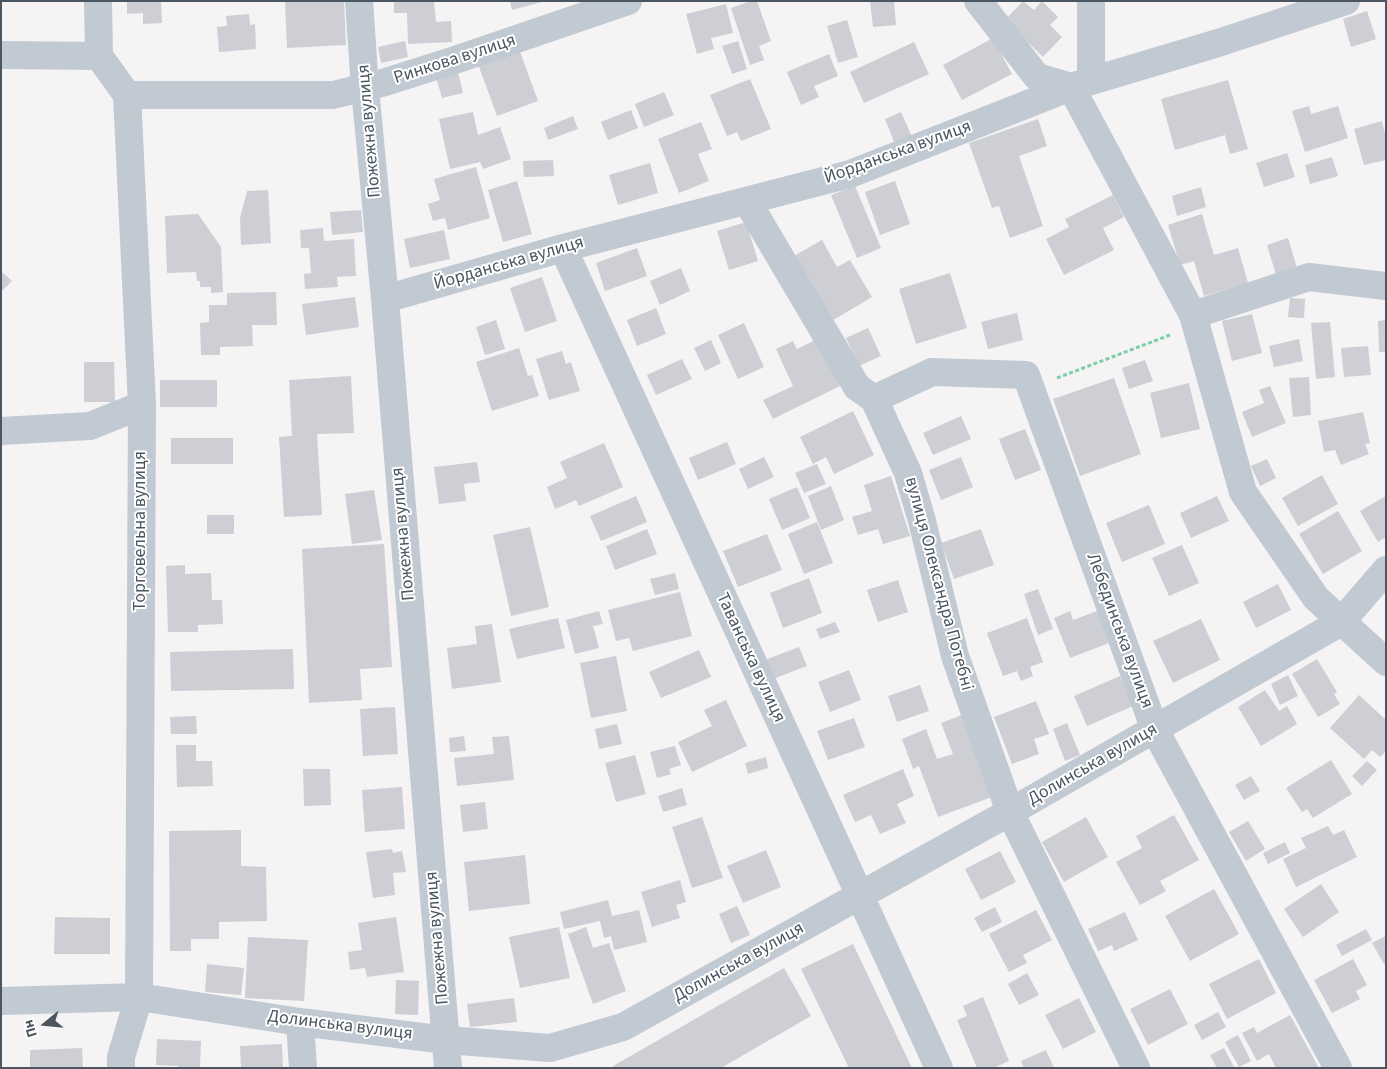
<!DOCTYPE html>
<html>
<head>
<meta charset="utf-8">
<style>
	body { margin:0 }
	#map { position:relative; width:1387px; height:1069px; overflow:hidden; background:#f5f3f3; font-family:"Source Sans 3",sans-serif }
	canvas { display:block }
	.frame { position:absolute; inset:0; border:2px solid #4a5661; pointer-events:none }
	.north { position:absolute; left:20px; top:999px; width:50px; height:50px; -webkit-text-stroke:4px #fff; paint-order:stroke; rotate:253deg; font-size:14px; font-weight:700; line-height:20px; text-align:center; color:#4a5661 }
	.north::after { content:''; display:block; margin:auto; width:18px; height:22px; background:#4a5661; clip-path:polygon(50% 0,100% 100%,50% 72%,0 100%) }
</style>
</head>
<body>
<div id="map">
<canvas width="1387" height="1069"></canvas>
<div class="frame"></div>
<div class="north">Пн</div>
</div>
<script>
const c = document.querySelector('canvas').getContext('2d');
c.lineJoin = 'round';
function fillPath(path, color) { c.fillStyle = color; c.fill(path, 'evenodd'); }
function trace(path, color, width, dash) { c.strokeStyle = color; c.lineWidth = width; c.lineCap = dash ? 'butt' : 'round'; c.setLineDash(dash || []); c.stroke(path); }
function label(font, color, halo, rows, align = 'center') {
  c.font = font + ' "Source Sans 3",sans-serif'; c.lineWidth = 4; c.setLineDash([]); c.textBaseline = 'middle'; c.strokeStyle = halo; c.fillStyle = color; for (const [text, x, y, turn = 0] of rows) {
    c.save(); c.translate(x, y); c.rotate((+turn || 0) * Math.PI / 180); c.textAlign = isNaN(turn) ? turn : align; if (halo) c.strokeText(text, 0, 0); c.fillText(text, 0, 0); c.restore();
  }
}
const building = new Path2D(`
	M127 1H161L162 23 143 24V13L127 14Z
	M285 1H344L346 45 287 48Z
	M394 1H434L436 22 451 21 452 42 408 44 407 13H394Z
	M510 1H542V2L512 10Z
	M751 1H757L771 41 759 46 764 60 750 65 731 8Z
	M870 1H894L896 25 873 27Z
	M1023 1 1034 10 1042 1 1058 17 1050 25 1062 37 1043 57 1005 20Z
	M726 4 733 33 711 38 714 49 697 54 686 14Z
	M1367 11 1376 39 1351 47 1343 19Z
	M249 14 250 25 255 24 256 49 219 52 217 27 227 26 226 16Z
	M847 20 858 57 838 63 827 26Z
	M993 38 1012 74 962 100 943 65Z
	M405 41 408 57 381 63 378 47Z
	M738 41 747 69 732 74 722 46Z
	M914 42 929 74 864 103 850 72Z
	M519 49 538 101 497 116 478 64Z
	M829 54 838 76 814 86 819 97 801 105 787 72Z
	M457 68 463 93 442 98 435 73Z
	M750 79 771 129 741 141 737 132 727 136 710 95Z
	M1228 80 1248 149 1230 154 1225 135 1175 150 1161 99Z
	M664 92 674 115 644 127 635 104Z
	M1309 106 1311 114 1338 106 1348 138 1305 152 1292 111Z
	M631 110 638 128 608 140 601 122Z
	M473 112 478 135 500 127 511 159 483 169 480 162 450 169 439 119Z
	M901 112 912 137 895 144 885 119Z
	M573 116 578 129 548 140 544 128Z
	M1038 119 1047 146 1019 156 1043 226 1010 238 999 206 992 208 969 143Z
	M1382 121 1386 137V160L1364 165 1354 129Z
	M701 122 712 149 698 154 709 181 679 193 658 139Z
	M1287 153 1295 177 1264 187 1256 163Z
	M1332 157 1338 176 1310 184 1305 165Z
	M553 160 554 176 524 177 523 161Z
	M650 163 658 193 618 205 609 175Z
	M476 167 490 218 448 230 445 218 433 221 428 204 440 200 434 179Z
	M517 181 532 234 503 242 488 190Z
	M895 181 910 224 880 235 865 192Z
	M855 186 881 248 857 258 831 195Z
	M1201 187 1206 207 1177 216 1172 196Z
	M268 190 271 243 241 245 240 218 247 191Z
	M1113 195 1124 217 1103 228 1114 250 1064 275 1046 239 1069 227 1065 219Z
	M361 210 363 232 332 235 330 212Z
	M198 214 221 247 223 292 211 293V287H200V281H197L196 272 167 273 165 216Z
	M1202 214 1214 255 1238 248 1248 283 1204 296 1194 261 1180 265 1168 225Z
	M746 222 758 261 729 270 717 231Z
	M323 228 324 241 354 239 356 276 337 277 338 287 305 289 304 274 311 273 309 248H301L300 230Z
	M444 230 450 259 410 268 404 239Z
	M1288 238 1298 271 1277 278 1267 245Z
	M822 240 837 267 850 260 872 297 830 322 792 257Z
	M637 248 647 276 605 291 596 263Z
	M681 268 690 291 660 305 650 281Z
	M1 271 12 281 1 292Z
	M950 273 967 328 916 344 899 289Z
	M542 277 557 321 525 332 510 288Z
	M276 292 277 325H252L253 346 220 347V355H201L200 323 209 322V305H227V293Z
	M355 297 359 327 306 335 302 304Z
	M1290 298 1305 299 1304 318 1288 317Z
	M656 308 666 334 637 346 627 320Z
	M1017 313 1023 340 988 349 981 322Z
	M1252 314 1262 353 1232 361 1222 321Z
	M496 320 505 349 485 355 476 327Z
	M1386 320V352H1379L1378 321Z
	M1330 322 1335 377 1316 379 1311 323Z
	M744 323 764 367 738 379 718 335Z
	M868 328 881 356 859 366 846 338Z
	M817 339 840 386 773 419 763 400 793 386 776 349 793 341 797 349Z
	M1299 339 1303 361 1274 367 1269 346Z
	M711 340 721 363 705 371 694 348Z
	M1368 346 1371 375 1344 377 1341 348Z
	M519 348 528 376 532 375 539 396 492 411 476 362Z
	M562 351 566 364 571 362 580 391 549 400 536 359Z
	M682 359 692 379 656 395 647 375Z
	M1145 360 1153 381 1129 389 1122 368Z
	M84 362H114L115 402H84Z
	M351 376 354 433 317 434 322 515 284 517 279 437 292 436 289 380Z
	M1309 377 1311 415 1293 417 1289 378Z
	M1114 378 1141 454 1080 476 1053 399Z
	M160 380H217V407H160Z
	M1189 383 1200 429 1161 438 1150 393Z
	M1270 386 1286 423 1252 437 1242 412 1264 403 1259 390Z
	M853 411 874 455 834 474 826 457 813 464 800 437Z
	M1363 412 1370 443 1365 444 1369 454 1341 465 1335 450 1324 452 1318 421Z
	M961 416 971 439 933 455 923 433Z
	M1025 429 1041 470 1015 480 999 439Z
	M171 438H233V464H171Z
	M727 442 736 464 698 480 689 458Z
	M604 443 623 487 579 506 576 500 555 509 547 487 567 478 560 462Z
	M764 457 774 477 748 489 739 469Z
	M961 457 973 487 941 500 929 470Z
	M1267 459 1276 478 1260 486 1251 466Z
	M477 462 480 482 464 484 466 501 439 504 434 467Z
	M817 464 826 484 804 493 795 473Z
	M1322 475 1338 504 1298 526 1282 498Z
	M891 476 910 536 883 544 878 529 858 535 852 517 872 511 864 485Z
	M831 486 844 520 821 530 808 496Z
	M797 487 810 518 782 530 769 499Z
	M374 490 382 540 352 544 345 494Z
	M636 496 647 522 601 541 590 516Z
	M1217 496 1229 521 1191 538 1180 513Z
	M1386 496V537L1378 542 1360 511Z
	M1149 505 1165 544 1122 562 1106 523Z
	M1338 511 1362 551 1323 574 1299 534Z
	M207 515H234V534H207Z
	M817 522 833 563 804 574 788 534Z
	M530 527 549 607 511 616 493 535Z
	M647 529 657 554 615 570 606 546Z
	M981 529 994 565 954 579 941 543Z
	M767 534 782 570 738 587 723 551Z
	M384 544 392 667 360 669 362 700 309 703 302 549Z
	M1182 545 1199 583 1169 596 1152 558Z
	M185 565V574L211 573 212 600H222L223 624 198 625V632H168L166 566Z
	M675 573 679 589 655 595 650 579Z
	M809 578 822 613 783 628 770 593Z
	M898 580 908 612 878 622 867 590Z
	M1278 584 1291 610 1256 628 1243 602Z
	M1038 589 1053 629 1038 635 1024 594Z
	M680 592 692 636 633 651 629 638 616 641 608 610Z
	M599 611 603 624 593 626 599 648 575 654 566 620Z
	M1070 611 1073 620 1097 611 1109 643 1070 658 1054 618Z
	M558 618 565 648 517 659 509 629Z
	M1027 618 1043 662 1030 667 1033 676 1021 681 1017 671 1003 676 987 633Z
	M1201 619 1220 660 1173 683 1153 641Z
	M835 622 840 632 820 639 816 629Z
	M492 624 501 682 452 689 447 648 477 644 475 626Z
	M799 647 807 666 773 679 765 660Z
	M293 649 294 689 171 691 170 652Z
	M699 650 711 677 661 698 649 672Z
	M616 656 627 711 591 718 580 663Z
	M1317 659 1337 692 1334 694 1340 704 1318 717 1292 674Z
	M849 670 861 700 830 712 818 682Z
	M1288 675 1298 696 1280 705 1271 684Z
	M1120 676 1133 706 1087 726 1074 696Z
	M920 685 929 711 897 722 888 696Z
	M1265 690 1279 711 1287 706 1297 724 1261 746 1238 707Z
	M1359 695 1386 720V751L1380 757 1372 750 1364 759 1330 728Z
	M726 700 747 746 692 772 678 742 712 726 704 710Z
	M1036 701 1049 734 1034 739 1039 754 1012 764 994 717Z
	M395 707 398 754 363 756 360 709Z
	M962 715 992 797 938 817 919 766 913 769 902 739 926 729 937 759 953 754 941 723Z
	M196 716 197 734H171L170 717Z
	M854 718 865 747 828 760 817 731Z
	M1067 723 1080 755 1065 761 1053 729Z
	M617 724 622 744 599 749 595 729Z
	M464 736 466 751 450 752 449 738Z
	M509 736 514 780 457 786 454 758 494 754 492 737Z
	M176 745H196V761H212L213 786 177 787Z
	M675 746 681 765 669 769 671 774 657 778 650 752Z
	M635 755 646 794 616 802 605 763Z
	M766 757 768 768 748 774 745 763Z
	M1331 760 1352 794 1313 818 1307 809 1302 812 1286 788Z
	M1367 761 1377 770 1362 786 1352 776Z
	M303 769H330L331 805 304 806Z
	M903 769 914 796 897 804 906 823 880 834 871 815 855 822 843 795Z
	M1251 776 1260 791 1244 800 1235 785Z
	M402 787 405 829 365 832 362 790Z
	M682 788 687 805 663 812 658 796Z
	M485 802 488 829 463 832 460 805Z
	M1174 815 1199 860 1160 881 1166 891 1140 905 1116 862 1142 848 1136 836Z
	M702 817 723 878 692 888 672 827Z
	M1086 817 1108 857 1064 882 1042 842Z
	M1248 821 1265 849 1246 861 1229 832Z
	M1328 826 1333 835 1344 830 1357 857 1296 887 1283 859 1306 848 1301 838Z
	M241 830V866L266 867 267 921 219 922V939H191V951H170L169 831Z
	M1285 842 1290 853 1268 864 1263 853Z
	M392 849 393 853 402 851 406 872 393 873 395 895 373 898 366 852Z
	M766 850 781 887 743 903 727 866Z
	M1000 851 1016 882 981 900 965 869Z
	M525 855 530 904 469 911 464 862Z
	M680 880 686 902 676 905 680 918 652 927 641 892Z
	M1321 884 1339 912 1303 937 1284 909Z
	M1214 889 1239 934 1190 961 1165 916Z
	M608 900 612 916 639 910 647 942 614 950 611 936 604 938 600 921 564 929 560 912Z
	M737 906 750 935 731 943 719 914Z
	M995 907 1002 922 982 932 974 918Z
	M1036 910 1052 940 1023 955 1027 963 1009 972 989 934Z
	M1125 912 1138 940 1114 951 1112 945 1098 951 1088 929Z
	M55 917 110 918V954H54Z
	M396 917 404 972 367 977 365 968 350 970 348 952 362 950 358 923Z
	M559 927 570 978 520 988 509 937Z
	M586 927 593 948 609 943 626 991 593 1004 568 934Z
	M1366 929 1372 940 1342 956 1336 945Z
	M1386 936V963L1384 964 1372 943Z
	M248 937 308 940 304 1001 245 998Z
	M853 944 912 1068H849L801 969Z
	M1259 959 1276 993 1227 1019 1209 984Z
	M1353 959 1367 985 1356 991 1360 999 1332 1013 1314 980Z
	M207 964 244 968 241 995 205 992Z
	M784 968 811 1016 721 1068H615L613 1066Z
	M1027 973 1039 995 1019 1005 1008 984Z
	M396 980 419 981 418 1015 395 1014Z
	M1170 989 1188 1024 1148 1045 1130 1009Z
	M983 997 1009 1061 993 1068H977L957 1020 967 1016 963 1006Z
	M514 998 517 1022 470 1027 467 1004Z
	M1079 998 1096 1032 1063 1049 1045 1015Z
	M1218 1012 1226 1027 1202 1040 1194 1025Z
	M1290 1015 1319 1068H1276L1269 1054 1257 1061 1242 1033 1254 1027 1257 1033Z
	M1238 1035 1251 1061 1239 1067 1225 1042Z
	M157 1039 201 1041 200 1067 178 1068V1066L156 1065Z
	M282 1044 283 1068H241L240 1046Z
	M82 1048 83 1068H30V1050Z
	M1224 1048 1234 1067 1232 1068H1217L1210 1055Z
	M1046 1050 1054 1068H1024L1021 1061Z`);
const path = new Path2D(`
	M1057 378 1170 335`);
const minor = new Path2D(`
	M98 1 99 56 127 95 142 405 139 997 121 1057V1068
	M359 1 365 88 385 299 448 1068
	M978 1 1037 77 1071 87 1193 315 1243 492 1316 598 1386 662
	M1 55 99 56
	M1091 81V1
	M127 95H333L382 83 455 60 628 1
	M747 201 857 387 874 399 908 473 922 521 955 656 1010 812 1136 1068
	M563 248 939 1068
	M385 299 563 248 850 174 1071 87 1218 43 1346 1
	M1193 315 1309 277 1386 286
	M874 399 932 372 1026 375 1155 730 1338 1068
	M1 431 90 426 142 405
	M1 1001 139 997 300 1022 446 1040 550 1048 623 1027 1010 812 1341 622 1386 570
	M300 1022 303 1068`);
const streetNames = [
	["Ринкова вулиця",455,60,-18],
	["Пожежна вулиця",370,131,-95],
	["Йорданська вулиця",898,153,-20],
	["Йорданська вулиця",509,264,-16],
	["Торговельна вулиця",141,531,-90],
	["Пожежна вулиця",404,534,-95],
	["вулиця Олександра Потебні",938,584,75],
	["Лебединська вулиця",1119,631,70],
	["Таванська вулиця",750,658,65],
	["Долинська вулиця",1093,765,-30],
	["Пожежна вулиця",438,938,-95],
	["Долинська вулиця",739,963,-29],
	["Долинська вулиця",340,1026,7]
];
fillPath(building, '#cdcfd5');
trace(path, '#7ad0a6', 3, [4, 2.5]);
trace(minor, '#c1cad2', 28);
label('18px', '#4a5661', '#fff', streetNames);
</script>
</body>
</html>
